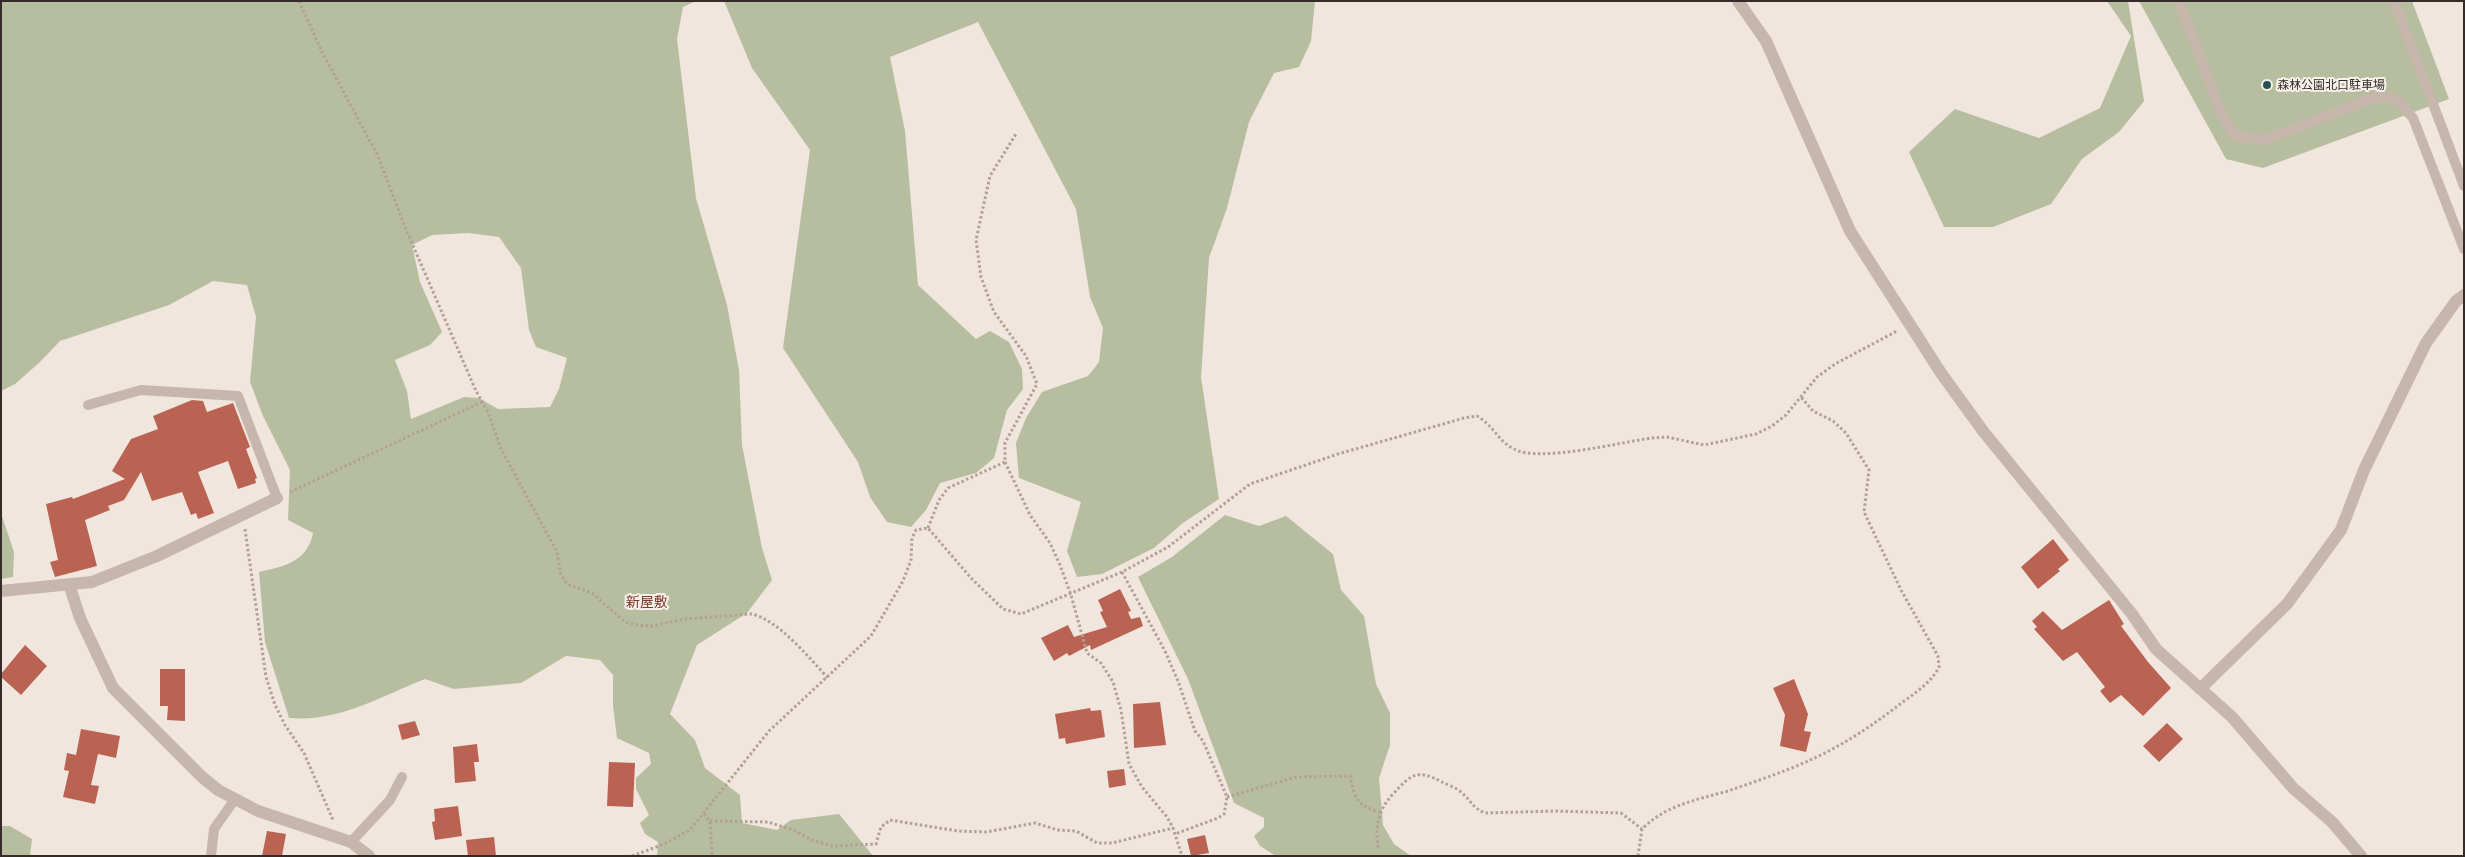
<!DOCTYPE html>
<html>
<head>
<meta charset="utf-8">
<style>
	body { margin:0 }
	#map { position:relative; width:2465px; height:857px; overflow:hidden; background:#f0e6de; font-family:Mulish,sans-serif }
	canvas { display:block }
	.frame { position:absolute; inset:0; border:2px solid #352c29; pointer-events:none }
</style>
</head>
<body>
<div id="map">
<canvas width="2465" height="857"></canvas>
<div class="frame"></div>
</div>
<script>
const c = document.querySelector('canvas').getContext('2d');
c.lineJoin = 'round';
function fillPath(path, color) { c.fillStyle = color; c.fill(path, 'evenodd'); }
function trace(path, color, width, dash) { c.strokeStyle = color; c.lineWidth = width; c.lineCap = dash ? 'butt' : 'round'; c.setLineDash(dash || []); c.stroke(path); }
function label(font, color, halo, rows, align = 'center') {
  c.font = font + ' Mulish,"Noto Sans JP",sans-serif'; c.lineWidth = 4; c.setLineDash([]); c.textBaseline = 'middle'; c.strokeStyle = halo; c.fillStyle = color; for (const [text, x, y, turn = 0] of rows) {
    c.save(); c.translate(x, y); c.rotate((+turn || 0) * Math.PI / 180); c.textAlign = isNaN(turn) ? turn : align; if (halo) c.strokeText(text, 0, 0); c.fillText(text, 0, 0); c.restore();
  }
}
const green = new Path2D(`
	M1 1H696L683 7 677 39 696 198 727 305 739 370 742 445 762 548 772 580 747 613 697 645 670 714 695 740 705 768 740 795 742 823 777 830 791 820 839 814 873 856H657L658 842 645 834 640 823 649 815 636 789V778L651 764 649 753 617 738 613 706V675L600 660 566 656 521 683 454 689 425 679C379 697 340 722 289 718L265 642 259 572C285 566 307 562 313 533L288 520 290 470 263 416 250 382 256 317 247 285 213 281 169 305 60 341 40 362 15 384 1 391ZM468 233 499 237 521 268 529 330 536 347 567 358 559 389 550 407 498 409 479 398 464 397 411 419 407 391 395 360 430 345 442 332 420 282 412 245 432 235Z
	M724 1H1315L1311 41 1299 67 1274 73 1249 122 1227 208 1209 258 1201 377 1219 499 1183 523 1154 548 1102 574 1077 577 1067 551 1081 502 1019 478 1016 443 1026 418 1042 392 1088 376 1099 362 1103 328 1090 297 1076 209 978 22 890 57 905 131 918 285 976 339 990 331 1009 342 1022 369 1023 389 1007 410 994 458 976 473 940 483 926 510 911 527 887 522 870 497 858 462 783 348 810 150 752 68Z
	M2107 1H2128L2144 101 2119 132 2082 159 2051 204 1993 227H1944L1909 152 1955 109 2039 138 2100 108 2131 36Z
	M2139 1H2412L2449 99 2263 168 2226 159Z
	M1 513 14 552 13 577 1 579Z
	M1225 515 1259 526 1286 516 1333 554 1341 590 1364 616 1376 684 1390 713V745L1379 778 1383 825 1394 844 1411 856H1276L1260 846 1254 836 1264 827V818L1234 803 1188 679 1138 577 1172 557Z
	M1 826H10L32 839 30 856H1Z`);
const building = new Path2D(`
	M192 400 203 401 207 412 233 403 250 447 246 449 257 478 255 479 256 483 238 489 228 461 198 472 214 513 198 519 196 513 191 515 182 492 152 501 141 472 124 500 108 506 110 510 85 520 97 566 55 577 50 562 58 560 46 504 72 497 73 499 125 479 112 471 131 439 158 429 153 416Z
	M2053 539 2069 560 2058 569 2060 571 2038 589 2021 567Z
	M1120 589 1131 611 1128 612 1131 619 1140 617 1143 626 1091 650 1090 645 1069 656 1067 653 1054 661 1041 638 1068 625 1074 637 1107 627 1100 612 1103 611 1098 600Z
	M2109 600 2124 624 2121 626 2148 662 2171 688 2143 716 2121 695 2110 703 2100 691 2105 687 2077 652 2063 661 2034 629 2037 627 2032 621 2043 611 2062 630Z
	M25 645 47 666 21 695 1 677V674Z
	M160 669H185V721L167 720 168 706H160Z
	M1794 679 1808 714 1804 731 1811 732 1806 752 1780 746 1785 715 1773 688Z
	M1160 702 1166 745 1134 748 1133 704Z
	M1090 708 1091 711 1101 710 1105 737 1066 744 1065 738 1059 739 1055 714Z
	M415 721 420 735 402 740 398 725Z
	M2167 723 2183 739 2159 762 2143 746Z
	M81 729 120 736 116 758 98 754 91 785 99 786 95 804 63 797 69 771 64 770 67 753 76 755Z
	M477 744 479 762H474L476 781 455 783 453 747Z
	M609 762 635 763 633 807 607 806Z
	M1124 769 1126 785 1109 788 1107 771Z
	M458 806 462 836 435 840 432 822 435 821 434 809Z
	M267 831 286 834 282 856H262Z
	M1205 835 1209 853 1191 856 1187 839Z
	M494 837 496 856H468L466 840Z`);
const path = new Path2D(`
	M299 1 322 52 378 156 405 227 476 391 488 412 501 449 557 552 561 575 567 584 592 593 625 622 636 625 653 626 684 619 751 614C778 619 809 658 828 678
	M1005 462 1030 515 1050 543 1060 565 1071 595 1087 653 1101 663 1113 682 1121 710 1129 764 1142 787 1167 817 1173 828 1182 856
	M290 492 482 402
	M928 528 939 500 948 488 1005 462V443L1037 384 1026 356 994 312 981 277 976 240 990 176 1016 134
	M245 529 266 677 275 705 285 725 304 753 333 820
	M1122 572 1165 651 1178 681 1195 731 1203 741 1227 797 1224 814 1218 818 1175 834
	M1227 797 1296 777 1350 776C1355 799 1357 806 1380 812
	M704 814 710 821 712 856
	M710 821 768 822 796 831 811 840 833 846 876 844 881 827 890 820 958 831 986 832 1035 823 1058 830 1076 831 1097 843H1112L1173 828
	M1378 848C1375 827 1378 810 1393 794 1411 775 1416 768 1442 782 1448 785 1457 788 1462 793 1471 801 1474 809 1485 813L1555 811 1621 813 1642 829
	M632 856 664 844 690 830 769 731 871 636 903 581 911 560 912 538 916 530 928 528 971 578 1003 609 1021 614 1122 572 1168 547 1250 484 1338 454 1464 418 1477 416C1493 425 1499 442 1514 449 1539 463 1621 442 1652 438L1667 437 1704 445 1756 434 1772 426 1786 415 1817 377 1835 364 1897 331
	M1638 856 1642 829C1666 805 1696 800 1728 791 1748 784 1769 777 1789 769 1828 754 1861 734 1895 708 1910 696 1930 685 1939 667L1938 656 1901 590 1864 512 1869 470 1846 433 1833 421 1813 411 1801 397`);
const lane = new Path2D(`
	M2179 1 2223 118 2236 136 2264 140 2376 97 2395 98 2413 118 2464 249
	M2394 1 2464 186
	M88 405 141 390 238 396 277 498
	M351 842 390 800 402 777
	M211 856 214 829 235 799`);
const street = new Path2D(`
	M1738 1 1766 41 1850 231 1941 373 1983 431 2132 614 2156 649 2232 717 2293 788 2332 822 2361 856
	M69 584 80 618 113 688 202 777 218 790 258 811 351 842 369 856
	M1 591 92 582 157 556 277 498
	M2200 689 2287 604 2341 530 2364 470 2426 343 2456 301 2464 295`);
const markers = [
	[2267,85,5,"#235352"]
];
const poiNames = [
	["森林公園北口駐車場",2277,85]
];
const neighbourhoodNames = [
	["新屋敷",647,603]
];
fillPath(green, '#b6be9f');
fillPath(building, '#ba6352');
trace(path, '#b3a095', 3, [2.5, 2.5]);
trace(lane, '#c7b6ab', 10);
trace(street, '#c7b6ab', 12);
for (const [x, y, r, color] of markers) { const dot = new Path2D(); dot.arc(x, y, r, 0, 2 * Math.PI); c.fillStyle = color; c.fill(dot); trace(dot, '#f8f0ea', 2); }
label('12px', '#352c29', '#f8f0ea', poiNames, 'left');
label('14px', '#7d382a', '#f8f0ea', neighbourhoodNames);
</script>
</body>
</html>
